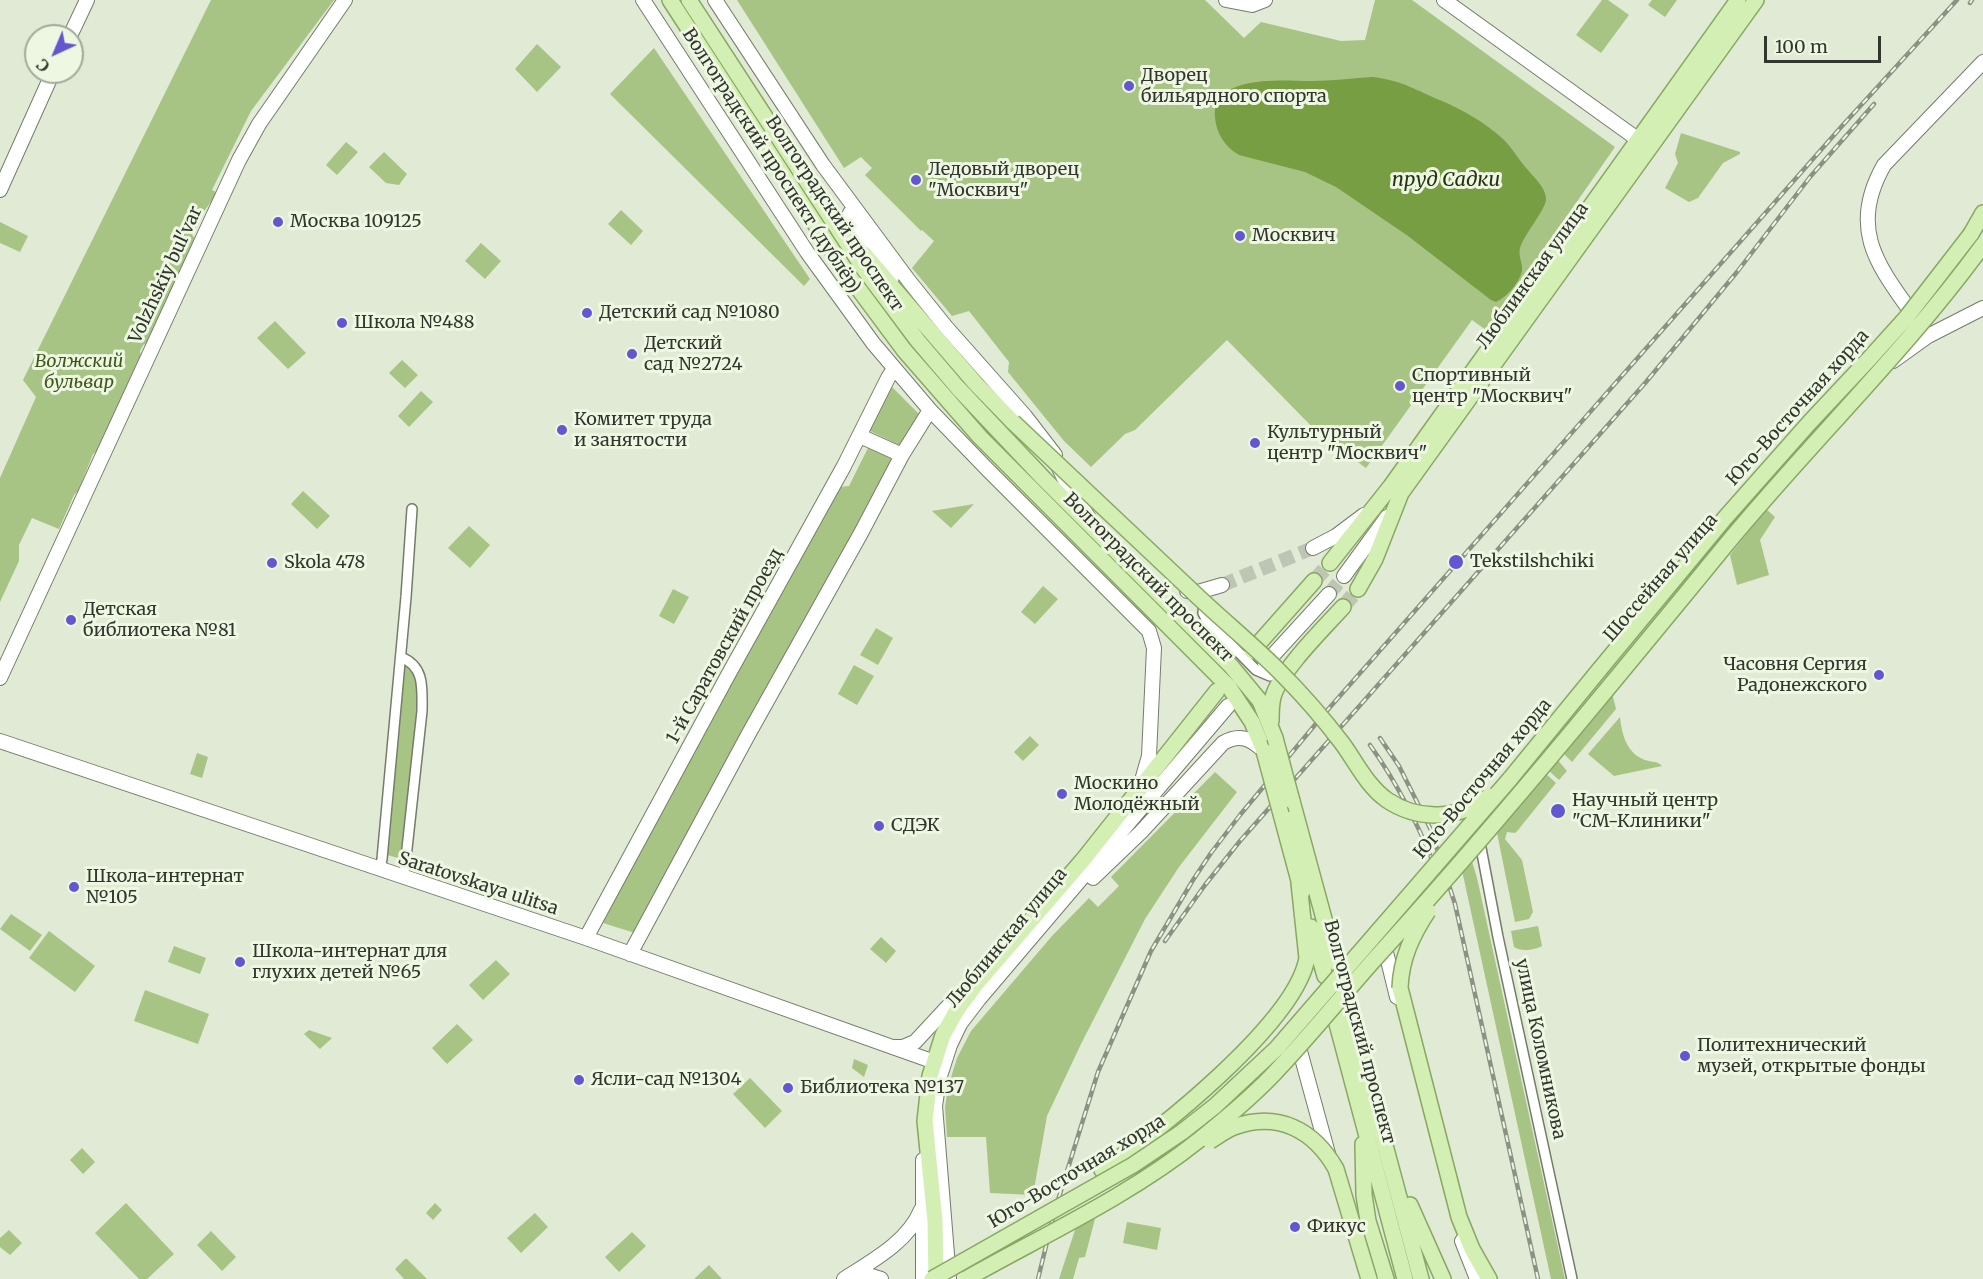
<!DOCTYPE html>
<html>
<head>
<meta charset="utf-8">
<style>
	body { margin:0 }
	#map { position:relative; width:1983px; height:1279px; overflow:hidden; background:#e0ead5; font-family:Merriweather,serif }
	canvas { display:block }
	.north { position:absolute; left:24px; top:24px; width:60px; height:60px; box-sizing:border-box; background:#edf7e2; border:2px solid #a2aa9a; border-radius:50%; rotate:224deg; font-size:16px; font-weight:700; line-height:24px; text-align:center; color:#32362e }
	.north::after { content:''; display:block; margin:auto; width:21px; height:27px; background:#6257d0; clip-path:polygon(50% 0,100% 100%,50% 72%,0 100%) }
	.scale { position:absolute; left:1764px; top:36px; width:117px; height:27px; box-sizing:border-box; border:3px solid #32362e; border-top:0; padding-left:8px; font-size:18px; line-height:21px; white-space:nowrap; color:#32362e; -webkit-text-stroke:4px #edf7e2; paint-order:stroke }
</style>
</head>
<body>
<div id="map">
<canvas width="1983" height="1279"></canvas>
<div class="north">С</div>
<div class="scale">100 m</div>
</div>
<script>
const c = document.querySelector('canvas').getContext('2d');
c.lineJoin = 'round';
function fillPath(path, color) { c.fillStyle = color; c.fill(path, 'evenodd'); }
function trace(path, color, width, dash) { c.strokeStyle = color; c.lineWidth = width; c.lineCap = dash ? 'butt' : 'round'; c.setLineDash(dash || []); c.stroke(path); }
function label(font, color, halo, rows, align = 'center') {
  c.font = font + ' Merriweather,serif'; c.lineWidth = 6; c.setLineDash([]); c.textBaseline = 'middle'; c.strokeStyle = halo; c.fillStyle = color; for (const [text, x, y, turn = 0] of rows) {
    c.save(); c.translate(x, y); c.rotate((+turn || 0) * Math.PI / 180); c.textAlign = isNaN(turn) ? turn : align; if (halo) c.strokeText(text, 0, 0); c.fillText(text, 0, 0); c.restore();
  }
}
const green = new Path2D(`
	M211 0H334L251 111 212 190 216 192V195L202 214 192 235 196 239 185 266 180 271 179 281 171 291 170 296 152 341 143 345 140 351 141 357 98 451 93 454 78 491 74 495 59 529 32 518 19 545V561L0 602V478L36 397 23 380Z
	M737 0H1205L1244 38 1261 22 1341 41 1365 40 1375 0H1412L1615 147 1496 318 1486 330 1472 320 1366 468 1319 434 1227 340 1135 430 1125 434 1091 467 1064 441 1008 372 1009 362 969 311 952 316 912 268 934 241 922 230 921 231 865 175 872 168 861 157 844 168Z
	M1602 0H1608L1629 15 1601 53 1576 35Z
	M1652 0H1677L1665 17 1648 5Z
	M537 44 561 67 537 92 515 69Z
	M654 48 810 279 804 286 610 94Z
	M1681 133 1740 152V154L1723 163 1698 198 1689 202 1665 188 1678 163 1675 154Z
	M346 142 358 152 337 175 326 165Z
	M384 152 407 174 399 185 386 183 369 167Z
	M621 210 643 231 631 245 608 224Z
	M0 222 28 236 20 252 0 243Z
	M481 243 501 261 485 279 465 261Z
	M275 321 306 353 288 369 257 338Z
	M402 360 418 375 405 388 389 373Z
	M891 386 920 415 901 446 868 430Z
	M421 391 433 402 409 427 398 416Z
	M868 448 894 460 635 933 603 923 656 820 840 487 849 486Z
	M303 491 330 516 317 529 291 504Z
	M974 504 951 528 932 511Z
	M1766 509 1775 517 1760 540 1769 575 1737 585 1730 555Z
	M469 526 490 545 470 568 448 548Z
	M1043 586 1058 599 1035 624 1021 612Z
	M673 589 689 597 674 624 659 616Z
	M876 628 893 638 878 665 860 655Z
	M404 663C420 672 418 693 418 709L402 859 387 855Z
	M854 665 874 676 857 705 838 694Z
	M1612 693 1616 709 1572 762 1561 751Z
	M1620 717C1622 734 1626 753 1645 760 1652 763 1657 760 1662 766L1614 776 1588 754Z
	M1030 736 1039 745 1023 761 1014 752Z
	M197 753 208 757 202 778 190 774Z
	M1556 758 1567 771 1559 780 1547 769Z
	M1215 772 1237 792 1179 867 1145 919 1081 1044 1047 1116 1033 1195 990 1193 986 1137H947L945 1107 948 1087 957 1058 971 1031 1052 936 1089 898 1098 907 1119 886 1111 877Z
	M1545 773 1556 783 1518 830 1515 833 1507 832 1505 839 1522 860 1533 912 1529 919 1515 922 1497 833Z
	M1471 858 1477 878 1565 1279H1551L1463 875 1459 868Z
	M11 914 42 935 30 951 0 929Z
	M1538 926 1542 946C1536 950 1520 952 1514 947L1511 931Z
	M49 931 95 966 75 992 29 958Z
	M881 937 896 951 886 963 870 949Z
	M174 946 206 958 200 974 168 962Z
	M496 960 510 974 483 1000 469 985Z
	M145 990 209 1014 198 1044 134 1021Z
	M457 1024 473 1040 447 1064 432 1048Z
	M309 1030 332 1038 320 1049 304 1034Z
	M854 1059 868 1065 864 1077 852 1068Z
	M750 1078 782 1111 765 1128 733 1094Z
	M82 1148 95 1162 83 1174 70 1160Z
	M126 1203 174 1254 147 1279H139L95 1233Z
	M435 1203 442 1210 433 1220 426 1213Z
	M535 1213 548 1227 521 1253 507 1238Z
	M1096 1215 1085 1257 1079 1258 1073 1279H1059L1076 1227Z
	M1127 1222 1161 1228 1157 1250 1123 1243Z
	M9 1230 22 1243 10 1255 0 1247V1238Z
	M211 1231 236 1257 222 1271 197 1245Z
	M632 1232 646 1246 619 1272 605 1257Z
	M405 1259H407L427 1279H404L395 1269Z
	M709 1265 722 1279H694Z`);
const water = new Path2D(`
	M1373 77C1404 81 1415 90 1442 101 1465 111 1486 123 1504 140 1513 149 1519 160 1527 169 1534 177 1547 189 1546 200 1545 210 1524 235 1520 248 1518 257 1523 263 1522 271 1520 282 1506 298 1496 302L1491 300 1408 236 1336 187 1305 172 1239 155C1225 147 1216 133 1215 117 1212 73 1286 81 1312 81 1332 81 1353 78 1373 77Z`);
const secondaryTunnel = new Path2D(`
	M1222 585 1313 548
	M1329 594 1344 576`);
const primaryTunnel = new Path2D(`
	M1314 581 1330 563
	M1343 607 1358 589`);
const street = new Path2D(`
	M1204 600 1203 613 1206 619 1256 670 1270 676 1283 672
	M401 657C425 667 422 688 422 711L405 867 402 877
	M1473 826 1481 848 1498 937 1572 1279
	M380 870 382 859 406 597 412 509`);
const secondary = new Path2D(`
	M643 0 807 252 873 343 930 410 988 470 1149 631 1154 648 1149 756 1141 784
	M715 0 823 165 909 281 946 327 1025 416 1055 455
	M1226 0 1252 5 1265 0
	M1444 0 1647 146
	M70 36 87 0
	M0 190 53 72
	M850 213 892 277
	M1916 319C1879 267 1847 230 1884 165L1983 62
	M1893 361 1928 336 1983 308
	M860 436 902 455
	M1059 468 1067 484 1089 518
	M1313 548 1336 536 1364 515
	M1344 576 1387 517
	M1682 581 1797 451 1838 409
	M1187 591 1198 592 1222 585
	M1265 664 1329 594
	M0 678 239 160 259 124 345 0
	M0 741 586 938 943 1065
	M1093 878 1141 832 1223 743C1240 733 1251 739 1264 751
	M586 938 727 677 844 466 888 378 894 369
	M1383 940 1397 997
	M630 954 748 735 861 533 902 455 930 410
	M1302 1020 1297 1029V1040L1329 1157
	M895 1047H903L915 1042 955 999 970 988
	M1462 1241 1477 1279
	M851 1276 865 1274 881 1279
	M844 1279C872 1261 908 1242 921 1210
	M923 1279V1160
	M949 1279 935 1106 939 1079 950 1045 960 1024 979 999 1228 706`);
const primary = new Path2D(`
	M670 0 849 276 904 350 980 437 1229 687 1252 722 1264 751
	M689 0 864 269 918 341 958 388 1044 479 1231 666 1260 701 1275 738
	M1971 234 1983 213
	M864 254 976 384 1013 422
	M1330 563 1391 486 1738 0
	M1358 589 1375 559 1401 493 1756 0
	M1252 651 1314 581
	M1271 721C1271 713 1271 705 1273 697 1280 671 1324 628 1343 607
	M1510 779 1600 669
	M1292 801 1336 963
	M1281 814 1302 892
	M1311 927 1325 976
	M1400 988 1459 1217 1472 1249 1489 1279
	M1344 993 1421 1279
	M1332 1005 1405 1279
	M1363 1144 1364 1195 1368 1221 1386 1279
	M1102 1170C1157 1133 1296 1022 1307 958L1299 883
	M1410 1205 1443 1279
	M936 1279 935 1221 925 1121 930 1076 943 1035 957 1010 977 983 1083 860 1217 691`);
const rail = new Path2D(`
	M1970 3 1972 0
	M1380 738 1399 766 1431 830 1455 904 1538 1279
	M1370 745C1397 783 1418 824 1435 867
	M1165 941 1205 885 1240 841 1646 382 1737 272 1810 177 1874 104
	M1038 1279 1054 1213 1098 1072 1151 951 1193 880 1211 853 1240 815 1324 714 1842 126 1957 0`);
const primaryBridge = new Path2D(`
	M1013 422C1073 478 1132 535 1192 591 1220 618 1251 643 1279 671 1301 693 1323 718 1342 743 1356 762 1367 786 1387 800 1418 821 1459 820 1489 796
	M1600 669 1725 518 1810 422 1870 358 1906 318 1971 234
	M1275 738 1292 801
	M1264 751 1281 814
	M1400 988C1401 959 1412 935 1428 911
	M1210 1141C1218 1136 1226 1130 1234 1127 1278 1111 1314 1130 1336 1169L1369 1279
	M932 1279 1133 1165 1182 1132 1215 1106 1277 1048 1510 779
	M966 1279C1044 1235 1129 1196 1199 1140 1228 1117 1257 1093 1281 1066 1313 1032 1342 996 1373 961 1495 827 1610 686 1725 546 1809 444 1905 352 1983 245`);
const markers = [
	[1129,86,6,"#6257d0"],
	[916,180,6,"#6257d0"],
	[278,222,6,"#6257d0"],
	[1240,236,6,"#6257d0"],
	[587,313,6,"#6257d0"],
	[342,323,6,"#6257d0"],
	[632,354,6,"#6257d0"],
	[1400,386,6,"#6257d0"],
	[562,430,6,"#6257d0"],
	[1255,443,6,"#6257d0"],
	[1456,562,8,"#6257d0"],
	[272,563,6,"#6257d0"],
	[71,620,6,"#6257d0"],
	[1879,675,6,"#6257d0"],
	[1062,794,6,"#6257d0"],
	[1558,811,8,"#6257d0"],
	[879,826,6,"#6257d0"],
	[74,887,6,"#6257d0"],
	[240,962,6,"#6257d0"],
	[1685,1056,6,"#6257d0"],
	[579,1080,6,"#6257d0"],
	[788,1088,6,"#6257d0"],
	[1295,1227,6,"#6257d0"]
];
const poiNames = [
	["Дворец",1141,76],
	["бильярдного спорта",1141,97],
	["Ледовый дворец",928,170],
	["\"Москвич\"",928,191],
	["Москва 109125",290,222],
	["Москвич",1252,236],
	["Детский сад №1080",599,313],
	["Школа №488",354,323],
	["Детский",644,344],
	["сад №2724",644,365],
	["Спортивный",1412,376],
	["центр \"Москвич\"",1412,397],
	["Комитет труда",574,420],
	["и занятости",574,441],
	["Культурный",1267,433],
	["центр \"Москвич\"",1267,454],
	["Tekstilshchiki",1470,562],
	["Skola 478",284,563],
	["Детская",83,610],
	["библиотека №81",83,631],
	["Часовня Сергия",1867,665,"right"],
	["Радонежского",1867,686,"right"],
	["Москино",1074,784],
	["Молодёжный",1074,805],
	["Научный центр",1572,801],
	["\"СМ-Клиники\"",1572,822],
	["СДЭК",891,826],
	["Школа-интернат",86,877],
	["№105",86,898],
	["Школа-интернат для",252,952],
	["глухих детей №65",252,973],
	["Политехнический",1697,1046],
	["музей, открытые фонды",1697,1067],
	["Ясли-сад №1304",591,1080],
	["Библиотека №137",800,1088],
	["Фикус",1307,1227]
];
const streetNames = [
	["Волгоградский проспект (дублёр)",771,161,57],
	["Волгоградский проспект",834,214,56],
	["Volzhskiy bul'var",166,275,-65],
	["Люблинская улица",1533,276,-54],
	["Юго-Восточная хорда",1798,408,-48],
	["Волгоградский проспект",1148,578,45],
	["Шоссейная улица",1661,578,-49],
	["1-й Саратовский проезд",725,646,-61],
	["Юго-Восточная хорда",1483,779,-50],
	["Saratovskaya ulitsa",478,884,18],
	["Люблинская улица",1007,938,-50],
	["Волгоградский проспект",1359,1032,75],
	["улица Коломникова",1540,1049,78],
	["Юго-Восточная хорда",1077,1172,-31]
];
const parkNames = [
	["Волжский",79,362],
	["бульвар",79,383]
];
const waterNames = [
	["пруд Садки",1446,180]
];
fillPath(green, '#a7c484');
fillPath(water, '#789e44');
trace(secondaryTunnel, '#bdc6b4', 14, [14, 7]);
trace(primaryTunnel, '#bdc6b4', 15, [15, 8]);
trace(street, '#747d6a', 12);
trace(secondary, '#747d6a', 16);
trace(primary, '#89a764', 18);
trace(street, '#fff', 9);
trace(secondary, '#fff', 14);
trace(primary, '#d4efb3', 15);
trace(rail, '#8b9284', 4.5);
trace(rail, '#edf7e2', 2, [7]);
trace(primaryBridge, '#89a764', 18, []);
trace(primaryBridge, '#d4efb3', 15);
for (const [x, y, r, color] of markers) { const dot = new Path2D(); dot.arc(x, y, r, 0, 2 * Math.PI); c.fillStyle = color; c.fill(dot); trace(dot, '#edf7e2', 2); }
label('18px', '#32362e', '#edf7e2', poiNames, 'left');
label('18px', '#32362e', '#edf7e2', streetNames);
label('italic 18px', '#3e5718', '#edf7e2', parkNames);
label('italic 20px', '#25340f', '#edf7e2', waterNames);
</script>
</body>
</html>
